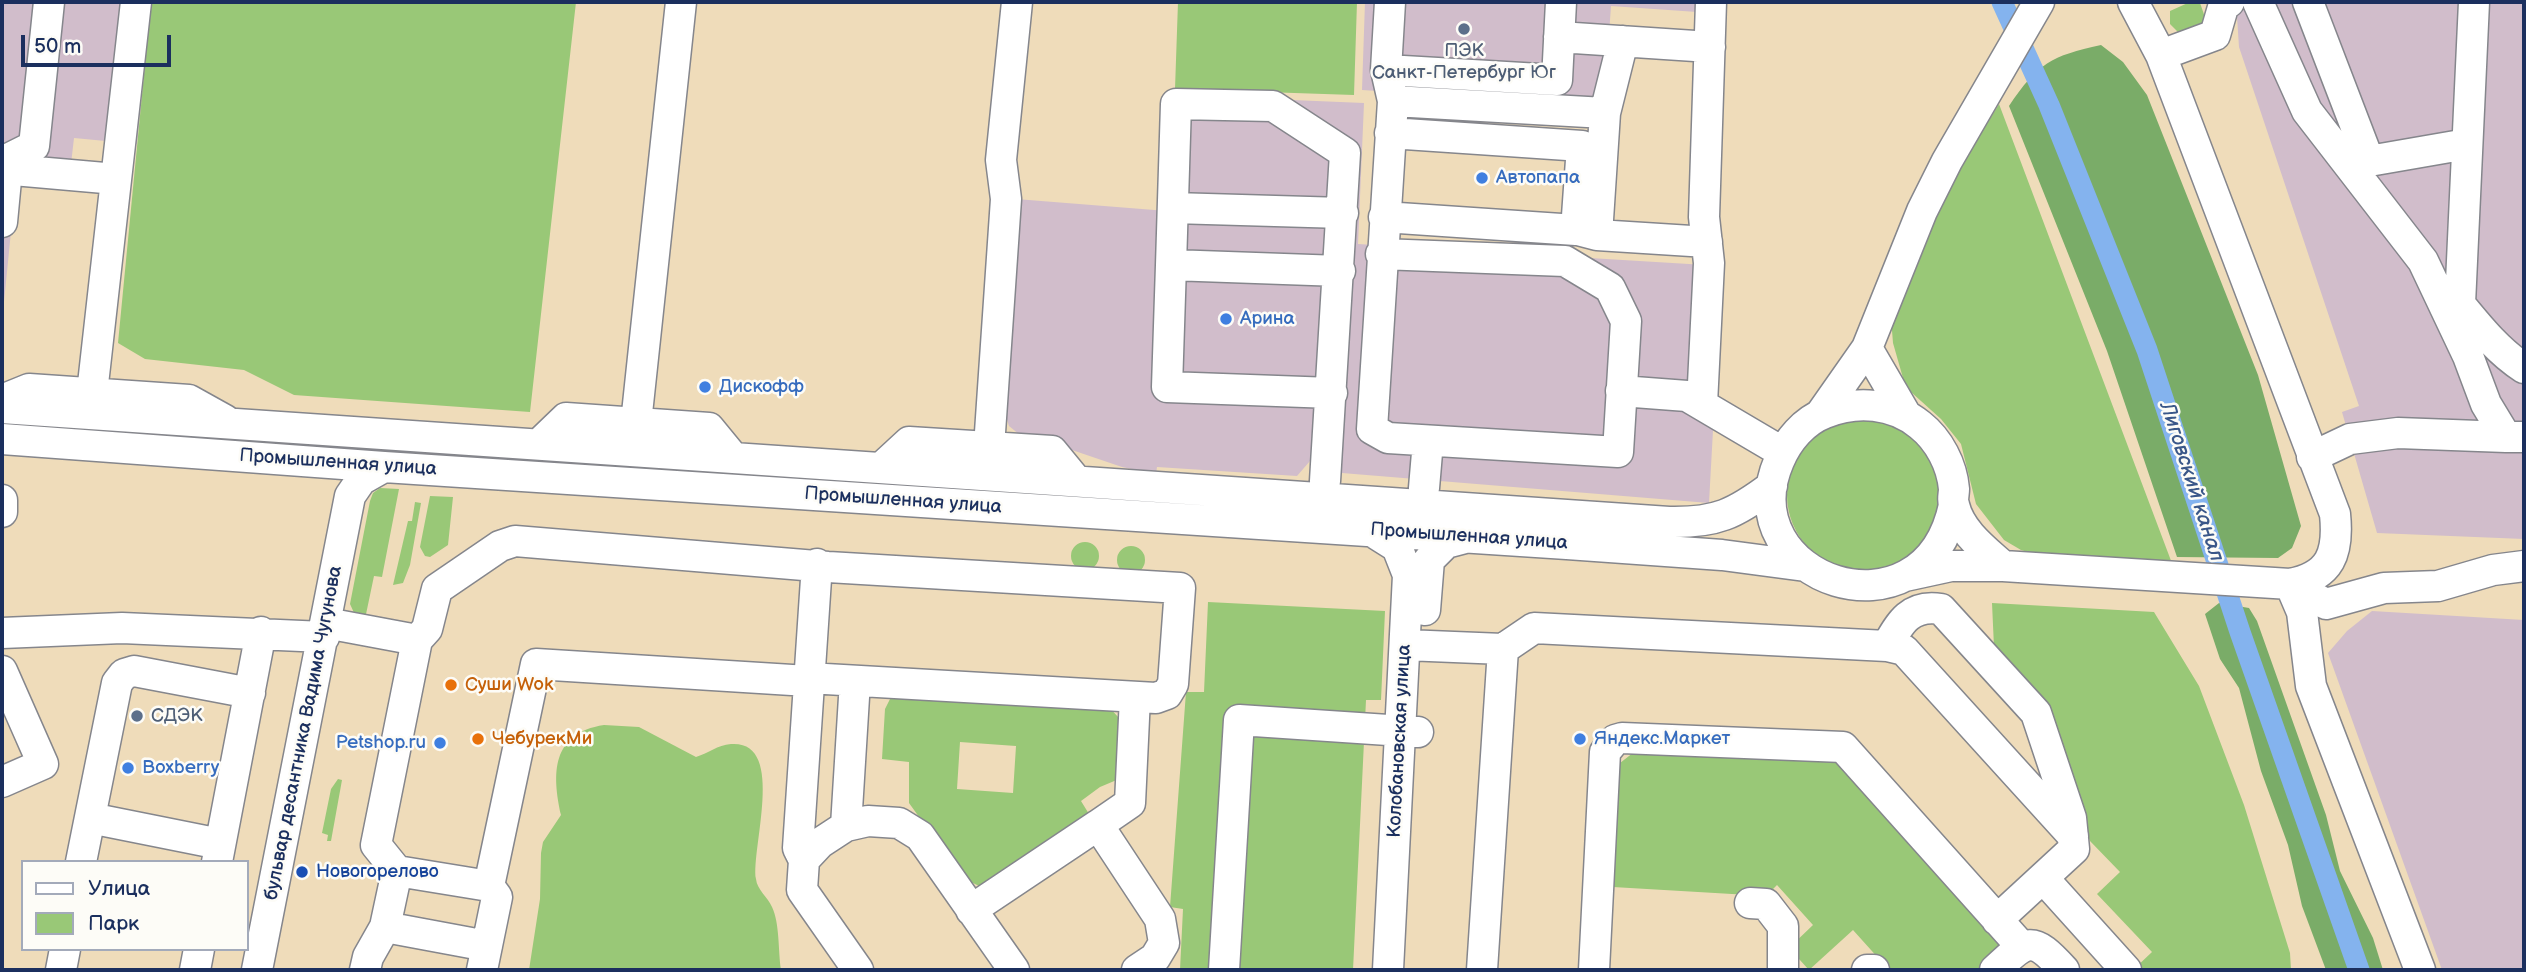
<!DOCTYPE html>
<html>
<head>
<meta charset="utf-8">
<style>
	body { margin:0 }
	#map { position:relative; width:2526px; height:972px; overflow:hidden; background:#efdcba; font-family:"Balsamiq Sans",sans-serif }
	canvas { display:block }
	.frame { position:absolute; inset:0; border:4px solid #1b2f5e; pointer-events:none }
	.legend { position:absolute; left:21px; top:860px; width:228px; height:91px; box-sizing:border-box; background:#fdfcf7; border:2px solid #a3aaba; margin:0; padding:9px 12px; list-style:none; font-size:21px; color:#1b2f5e }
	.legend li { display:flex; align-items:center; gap:14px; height:35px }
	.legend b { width:35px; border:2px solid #a3aaba }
	.scale { position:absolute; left:21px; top:35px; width:150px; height:32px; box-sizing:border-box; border:4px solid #1b2f5e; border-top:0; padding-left:9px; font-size:21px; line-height:24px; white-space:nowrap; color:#1b2f5e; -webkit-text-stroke:5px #fdfcf7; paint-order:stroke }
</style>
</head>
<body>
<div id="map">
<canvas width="2526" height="972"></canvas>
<div class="frame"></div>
<ul class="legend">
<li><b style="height:9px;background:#fff"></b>Улица</li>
<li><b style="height:19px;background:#99c877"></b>Парк</li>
</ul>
<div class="scale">50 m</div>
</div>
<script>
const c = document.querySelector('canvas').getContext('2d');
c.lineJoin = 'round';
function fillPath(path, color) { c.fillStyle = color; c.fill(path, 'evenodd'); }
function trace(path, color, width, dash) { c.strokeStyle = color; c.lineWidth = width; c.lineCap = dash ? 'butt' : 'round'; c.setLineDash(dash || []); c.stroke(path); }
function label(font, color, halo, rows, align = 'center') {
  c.font = font + ' "Balsamiq Sans",sans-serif'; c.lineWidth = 5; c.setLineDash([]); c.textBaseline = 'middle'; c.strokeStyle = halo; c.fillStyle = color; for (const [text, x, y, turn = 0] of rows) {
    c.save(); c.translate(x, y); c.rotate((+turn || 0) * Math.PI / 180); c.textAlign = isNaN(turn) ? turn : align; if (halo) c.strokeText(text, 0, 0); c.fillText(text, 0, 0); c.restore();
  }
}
const industrial = new Path2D(`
	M2 2H151L137 144 74 138 71 164 18 161 2 322Z
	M1365 2H1698L1697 12 1611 6 1604 105 1362 90Z
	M2236 2H2524V539L2377 533 2342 412 2359 406 2239 47Z
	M1172 95 1364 103 1358 244 1722 266 1709 503 1342 473 1336 463 1310 461 1297 476 1157 467 1156 474 1122 467 1069 449 1031 444 1009 426 1002 404 1016 199 1167 211Z
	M2372 611 2524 620V970H2442L2328 653 2347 631Z`);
const green = new Path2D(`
	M151 2H576L530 412 294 395 244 370 145 359 118 343Z
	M1178 2H1357L1354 95 1175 89Z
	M2190 2 2200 3 2206 20 2200 26 2180 34 2170 24V11Z
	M1999 104 2173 566 2052 559 2021 550 2004 540 1976 504 1961 444 1941 419 1911 392 1903 378 1893 343 1891 318 1946 190Z
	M1787 495a76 76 0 1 1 152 0a76 76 0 1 1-152 0Z
	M380 488 399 489 382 577 374 576 365 619 355 615 350 604 370 501 373 493Z
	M430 496 453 497 448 545 430 557 425 556 420 547Z
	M415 502 421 503 410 565 403 583 393 585 408 521H412Z
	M1071 556a14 14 0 1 1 28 0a14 14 0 1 1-28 0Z
	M1117 560a14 14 0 1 1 28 0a14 14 0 1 1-28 0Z
	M1208 602 1385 611 1381 700H1366L1353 970H1180L1183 909 1170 907 1186 692H1204Z
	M1992 603 2154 612 2199 686 2244 805 2290 953 2291 970H2133L2152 952 2097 894 2120 872 2090 841 2043 702 1994 647Z
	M891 697 1108 706 1119 718V779L1100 787 1081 801 1089 814 989 884 979 886 963 878 909 803V762L882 759 885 709ZM960 742 1016 746 1013 793 957 789Z
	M604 725 639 727 696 757C709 753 717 745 731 744 787 740 751 848 756 879 757 890 768 897 772 907 780 924 778 951 781 970H529L540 899 541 853 543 842 561 815C552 774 551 733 604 725Z
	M1638 749 1844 760 2005 942 1986 970H1889L1853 930 1809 970 1789 948 1813 925 1777 885 1766 896 1613 887 1620 763Z
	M338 779 342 780 331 841H327L328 835 322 833 331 789Z`);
const forest = new Path2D(`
	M2101 45 2123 62 2147 95 2258 375 2301 526 2292 548 2278 558 2177 557 2107 351 2009 106C2038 63 2051 56 2101 45Z
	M2219 603 2249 608 2257 621 2326 815 2340 871 2373 938 2383 970H2326L2302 906 2288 845 2261 771 2239 688 2220 659 2205 614Z`);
const canal = new Path2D(`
	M2002 2 2049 105 2147 350 2240 632 2359 970`);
const minor = new Path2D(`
	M1390 2 1386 70 1557 80 1561 2
	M2258 2 2307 111 2423 261 2468 356 2486 404 2506 437H2524
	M2308 2 2369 161
	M1559 37 1710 47
	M2161 55 2215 35 2224 4 2229 2
	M1393 101 1605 113
	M2352 167 2369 161 2467 144
	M2 169 116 179
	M1173 208 1343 213
	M1384 217 1576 230 1582 146 1390 133
	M2 222 8 159 34 146 49 2
	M1578 230 1597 235 1707 242
	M1597 235 1605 113 1623 41
	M1381 254 1565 261 1610 288 1626 321 1618 452 1388 438 1372 429 1393 101 1386 70
	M1171 265 1176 104 1273 106 1345 153 1325 481
	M2449 291C2472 318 2494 349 2524 368
	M2460 304 2474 2
	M1867 348 1906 415
	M1621 391 1687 396 1782 452
	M92 393 136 2
	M1332 393 1167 387 1171 265 1340 271
	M2 400 29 389 189 400 225 420
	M1702 404 1709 263 1704 217 1711 2
	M2 408 1669 522C1716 523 1735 514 1772 486
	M1820 415 1867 348 1922 211 1947 161 2039 2
	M636 423 681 2
	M2 439 384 467 1567 544 1722 555 1805 566
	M540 443 566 418 709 428 732 456
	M989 447 1006 199 1001 160 1017 2
	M2312 457 2350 439 2398 433 2506 437
	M883 466 909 442 1052 451 1075 479
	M1424 488 1428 441
	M2 500V512
	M1954 505C1924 648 1728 579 1779 461 1788 440 1804 421 1825 413 1857 400 1893 403 1920 425 1939 440 1952 465 1954 489 1954 494 1952 500 1954 505 1960 531 1984 549 2003 566
	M1370 530 1397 547 1408 575 1388 970
	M1905 576 1951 566H2003L2290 584C2331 576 2339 553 2335 514L2161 55 2133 2
	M2290 584 2302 612 2311 686 2420 970
	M2290 584 2326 604 2384 588 2438 586 2493 570 2524 566
	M1425 610 1429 560 1446 543 1465 538
	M326 623 417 640
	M2 633 122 628 324 637
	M1405 645 1503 649
	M1887 646C1900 622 1911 604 1941 609L2036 713 2071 818 2074 849 1997 920
	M2 671 43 764 2 782
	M90 818 220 844
	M1098 825 1130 803 1135 697
	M846 826 855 681
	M804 860 798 848 817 564
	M81 862 117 683 124 674 134 671 250 693
	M217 862 261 632
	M397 871 489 886 497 897 482 970
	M2043 878 2126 970
	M489 886 536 664 808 681
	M1750 903 1766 904 1783 926V970
	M971 910 1098 825 1160 919 1164 943 1155 958 1137 970
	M385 927 487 946
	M61 970 65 949
	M195 970 199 949
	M257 970 350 496 361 480 384 467
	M365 970 368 957 385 927 397 871 376 845 417 640 427 629 437 589 500 546 515 541 828 567 1180 588 1173 684 1167 694 1156 698 808 678
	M858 970 802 890 804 860 820 843 846 826 868 821 899 823 920 836 1014 970
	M1224 970 1239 720 1418 732
	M1482 970 1503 649 1534 628 1887 646 1904 650 2073 836
	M1594 970 1605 752 1615 740 1622 738 1843 747 2021 946
	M1867 970H1874
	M1995 970C2028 939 2032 935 2064 970`);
const markers = [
	[1464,29,7,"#5c6f8a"],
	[1482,178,7,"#3f7fe0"],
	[1226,319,7,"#3f7fe0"],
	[705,387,7,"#3f7fe0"],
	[451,685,7,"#e8710a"],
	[137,716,7,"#5c6f8a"],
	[478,739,7,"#e8710a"],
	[1580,739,7,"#3f7fe0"],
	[440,743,7,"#3f7fe0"],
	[128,768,7,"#3f7fe0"],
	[302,872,7,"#1a4fb4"]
];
const serviceNames = [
	["ПЭК",1464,51],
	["Санкт-Петербург Юг",1464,73],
	["СДЭК",151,716,"left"]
];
const shopNames = [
	["Автопапа",1496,178],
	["Арина",1240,319],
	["Дискофф",719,387],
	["Яндекс.Маркет",1594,739],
	["Petshop.ru",426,743,"right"],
	["Boxberry",142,768]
];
const streetNames = [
	["Промышленная улица",338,463,4],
	["Промышленная улица",903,501,4],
	["Промышленная улица",1469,537,4],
	["бульвар десантника Вадима Чугунова",304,733,-79],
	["Колобановская улица",1400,741,-87]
];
const foodNames = [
	["Суши Wok",465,685],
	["ЧебурекМи",492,739]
];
const transitNames = [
	["Новогорелово",316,872]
];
const waterNames = [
	["Лиговский канал",2191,482,72]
];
fillPath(industrial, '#d1bdcb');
fillPath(green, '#99c877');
fillPath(forest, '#7aac68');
trace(canal, '#84b3ee', 21);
trace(minor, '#85868c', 33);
trace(minor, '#fff', 30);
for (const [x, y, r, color] of markers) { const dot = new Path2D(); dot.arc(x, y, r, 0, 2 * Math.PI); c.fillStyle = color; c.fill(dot); trace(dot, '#fdfcf7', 2.5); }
label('19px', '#4e5e75', '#fdfcf7', serviceNames);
label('19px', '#366cbe', '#fdfcf7', shopNames, 'left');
label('19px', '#1b2f5e', '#fdfcf7', streetNames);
label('19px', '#c56008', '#fdfcf7', foodNames, 'left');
label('19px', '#164399', '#fdfcf7', transitNames, 'left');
label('italic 21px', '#3a5789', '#fdfcf7', waterNames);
</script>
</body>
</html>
